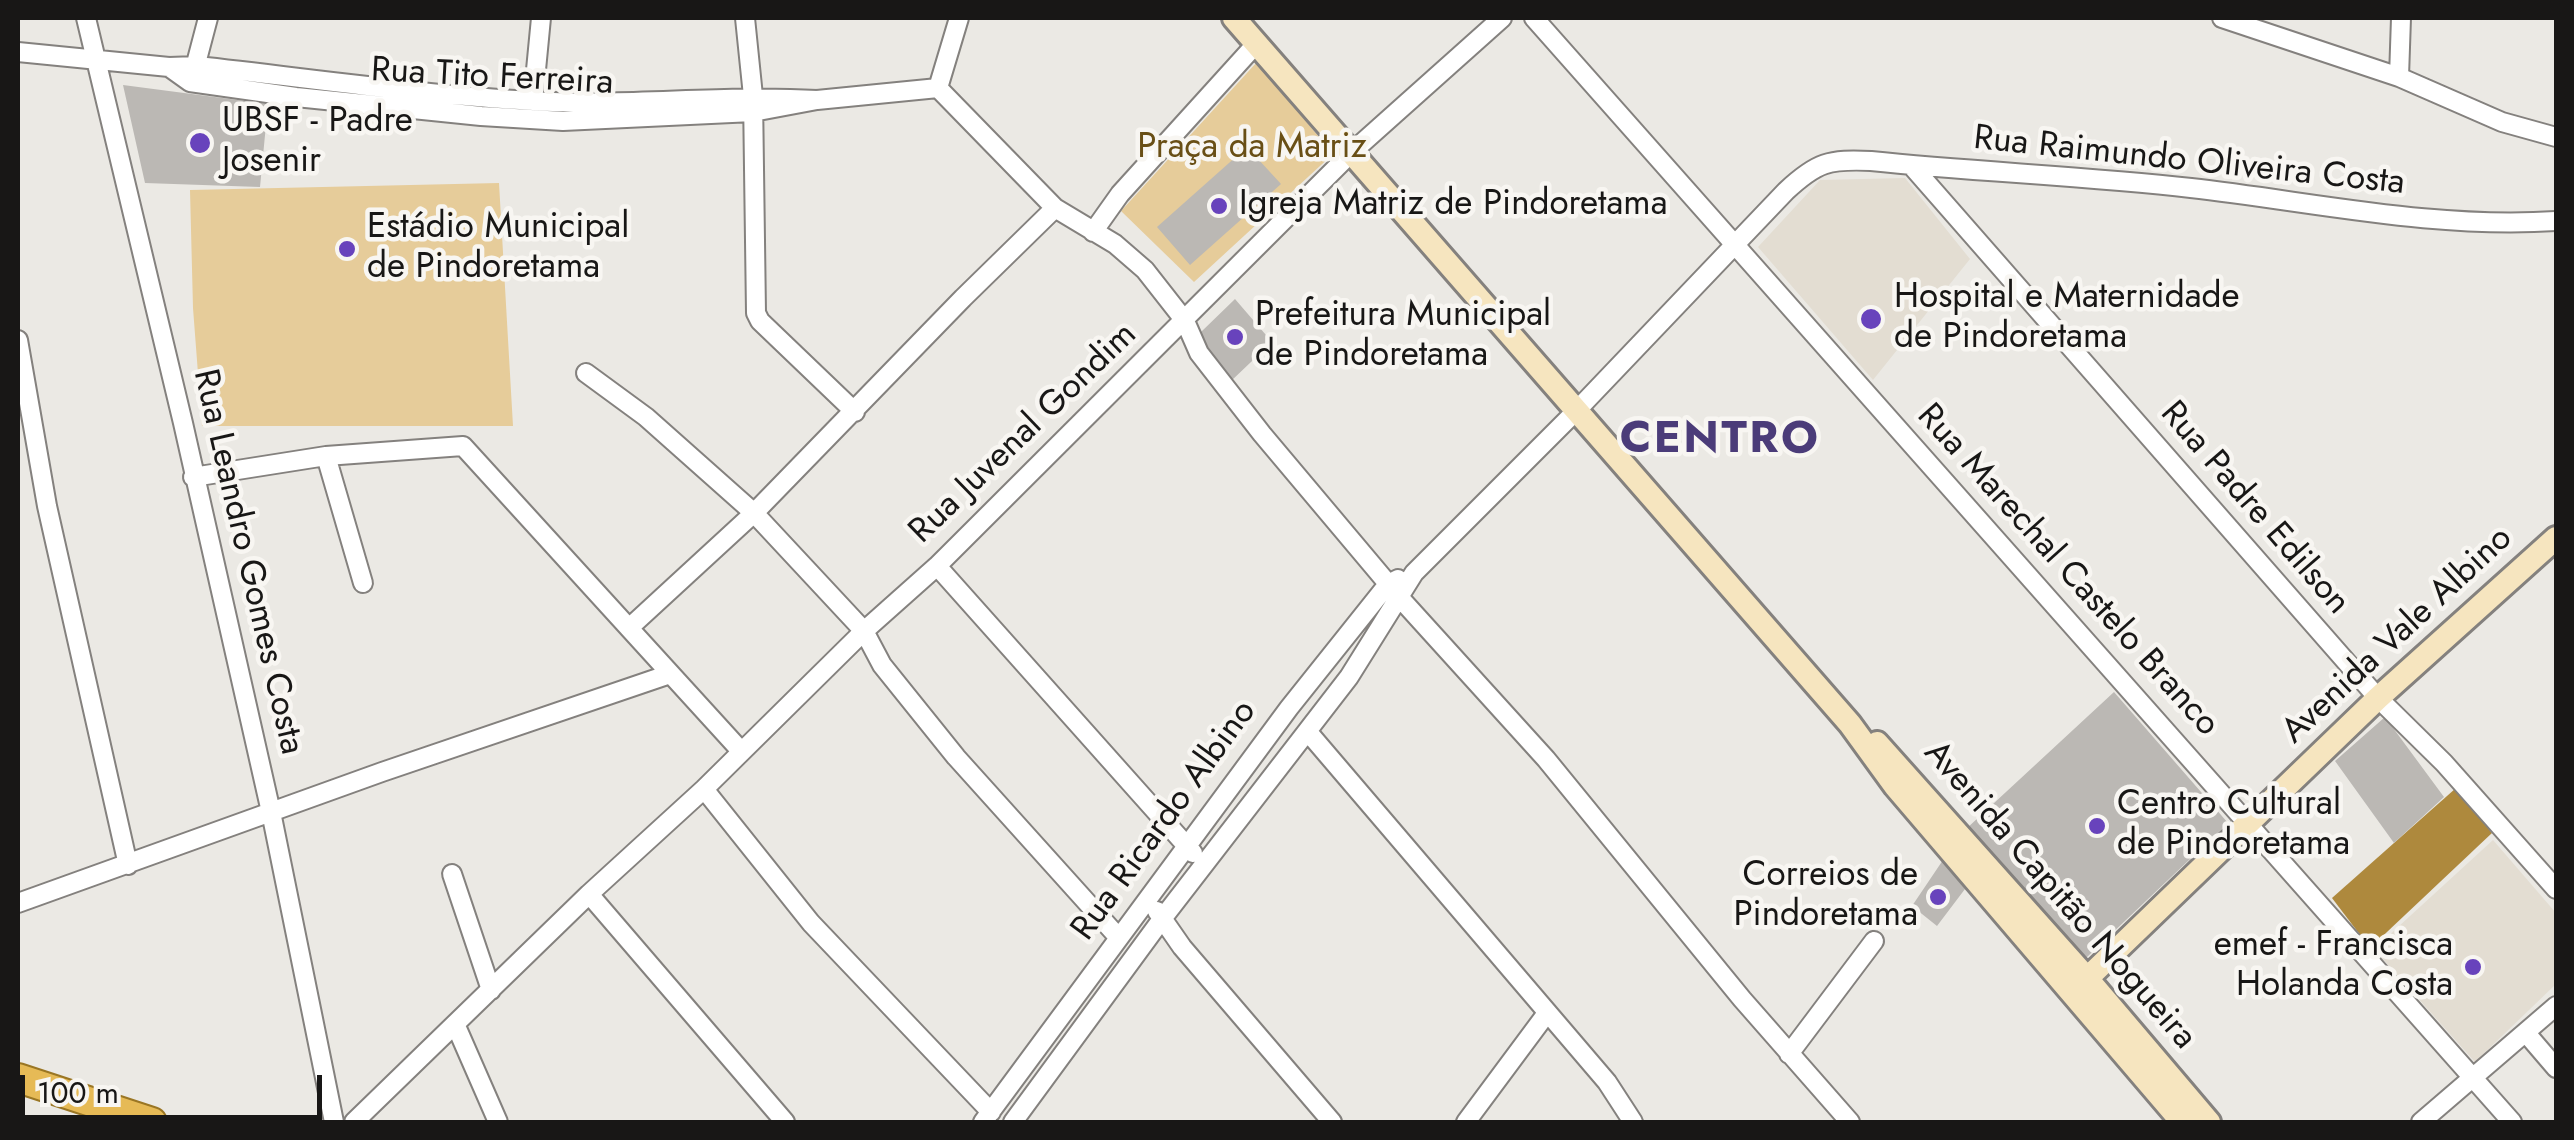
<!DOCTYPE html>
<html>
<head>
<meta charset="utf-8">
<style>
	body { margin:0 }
	#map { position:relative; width:2574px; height:1140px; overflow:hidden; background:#ebe9e4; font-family:Jost,sans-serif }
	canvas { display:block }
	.frame { position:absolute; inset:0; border:20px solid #181716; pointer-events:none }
	.scale { position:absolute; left:20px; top:1075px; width:302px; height:45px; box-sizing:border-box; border:5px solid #181716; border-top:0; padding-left:12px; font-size:30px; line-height:35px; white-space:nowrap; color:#181716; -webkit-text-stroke:8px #f8f6f2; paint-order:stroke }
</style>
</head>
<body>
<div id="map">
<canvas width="2574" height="1140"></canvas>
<div class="frame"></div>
<div class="scale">100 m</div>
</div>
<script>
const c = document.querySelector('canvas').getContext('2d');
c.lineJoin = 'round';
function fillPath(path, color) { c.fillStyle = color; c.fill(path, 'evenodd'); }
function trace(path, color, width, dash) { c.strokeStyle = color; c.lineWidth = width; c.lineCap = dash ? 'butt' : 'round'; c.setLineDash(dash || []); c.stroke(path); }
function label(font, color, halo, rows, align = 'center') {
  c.font = font + ' Jost,sans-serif'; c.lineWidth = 9; c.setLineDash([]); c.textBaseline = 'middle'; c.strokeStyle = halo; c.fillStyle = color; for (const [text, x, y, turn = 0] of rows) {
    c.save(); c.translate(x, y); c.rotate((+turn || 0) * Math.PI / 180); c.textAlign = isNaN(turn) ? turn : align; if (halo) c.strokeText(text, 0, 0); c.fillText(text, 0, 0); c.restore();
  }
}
const built = new Path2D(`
	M1905 178 1970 259 1873 380 1758 247 1820 180Z
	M2493 840 2556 913V984L2475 1062 2374 949Z`);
const green = new Path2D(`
	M1257 62 1333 154 1194 282 1121 211Z
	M499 183 513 426H202L193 308 190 190Z`);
const water = new Path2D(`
	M2456 788 2492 833 2370 948 2332 898Z`);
const building = new Path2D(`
	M123 85 268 104 260 187 145 183Z
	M1247 147 1281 184 1190 265 1157 227Z
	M1235 299 1272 342 1230 382 1204 350 1201 332Z
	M2114 692 2228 823 2086 958 1966 829Z
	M2385 717 2444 797 2394 843 2335 761Z
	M1943 860 1965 889 1937 926 1912 906Z`);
const minor = new Path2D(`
	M86 18 183 423 271 812 334 1122
	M745 18 753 96 756 313 760 321 855 412
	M959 18 938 88 1055 208 1115 244 1145 270 1185 321 1199 353 1262 434 1400 598 1546 759 1742 999 1850 1122
	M1534 18 2512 1122
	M2222 18 2399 77 2502 122 2556 137
	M18 52 169 67 197 66C308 78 422 95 533 101 628 107 722 94 817 100
	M169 67 190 82 296 97 481 116 563 121 753 112 817 100 938 88
	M193 75 208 18
	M2399 77 2401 18
	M533 101 541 18
	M1911 165 2378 698 2444 763 2556 889
	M1093 232 1120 194 1256 44
	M18 340 47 506 128 865
	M586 373 646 417 754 513 864 631 882 665 956 757 1119 938
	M326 456 363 583
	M193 477 326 456 463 446 741 751
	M937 566 1193 853
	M629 628 754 513 963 298 1055 208
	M1308 732 1607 1082 1633 1122
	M704 789 811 923 991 1112
	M452 874 491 990
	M589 894 785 1122
	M18 903 382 772 670 674
	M1157 911 1182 947 1332 1122
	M456 1026 498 1122
	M2526 1033 2556 1068
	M1789 1054 1874 941
	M354 1122 589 894 704 789 864 631 937 566 1352 152 1502 18
	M983 1122 1289 708 1388 584 1398 579
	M1013 1122 1162 919 1349 677 1414 573 1578 409 1786 191C1817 162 1829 159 1871 161 1977 172 2085 176 2191 188 2314 202 2433 229 2556 221
	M1466 1122 1547 1013
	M2421 1122 2556 1006`);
const secondary = new Path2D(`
	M1234 18 1850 724 1895 786 2182 1122
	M1877 743 2086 977 2209 1122
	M2072 993 2378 698 2556 538`);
const trunk = new Path2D(`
	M18 1078 152 1122`);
const markers = [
	[200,143,12,"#6843bc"],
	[1219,206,10,"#6843bc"],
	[347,249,10,"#6843bc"],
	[1871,319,12,"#6843bc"],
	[1235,337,10,"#6843bc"],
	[2097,826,10,"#6843bc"],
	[1938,897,10,"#6843bc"],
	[2473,967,10,"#6843bc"]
];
const streetNames = [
	["Rua Tito Ferreira",492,78,3],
	["Rua Raimundo Oliveira Costa",2189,162,6],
	["Rua Juvenal Gondim",1024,434,-44],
	["Rua Padre Edilson",2254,509,49],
	["Rua Leandro Gomes Costa",247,562,77],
	["Rua Marechal Castelo Branco",2067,571,48],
	["Avenida Vale Albino",2398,636,-43],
	["Rua Ricardo Albino",1165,821,-54],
	["Avenida Capitão Nogueira",2059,896,49]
];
const poiNames = [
	["UBSF - Padre",222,123],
	["Josenir",222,163],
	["Igreja Matriz de Pindoretama",1239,206],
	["Estádio Municipal",367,229],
	["de Pindoretama",367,269],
	["Hospital e Maternidade",1894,299],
	["de Pindoretama",1894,339],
	["Prefeitura Municipal",1255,317],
	["de Pindoretama",1255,357],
	["Centro Cultural",2117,806],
	["de Pindoretama",2117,846],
	["Correios de",1918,877,"right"],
	["Pindoretama",1918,917,"right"],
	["emef - Francisca",2453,947,"right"],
	["Holanda Costa",2453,987,"right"]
];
const parkNames = [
	["Praça da Matriz",1252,149]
];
const districtNames = [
	["CENTRO",1720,441]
];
fillPath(built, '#e3ddd2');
fillPath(green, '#e6cc9a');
fillPath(water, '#ae893d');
fillPath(building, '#bbb8b4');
trace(minor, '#84817e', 22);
trace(secondary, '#84817e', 28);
trace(trunk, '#9a7624', 32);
trace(minor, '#fff', 18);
trace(secondary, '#f6e5bf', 22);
trace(trunk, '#e6ba56', 28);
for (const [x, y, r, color] of markers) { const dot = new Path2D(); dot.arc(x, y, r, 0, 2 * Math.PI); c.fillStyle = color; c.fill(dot); trace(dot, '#f8f6f2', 4); }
label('35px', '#181716', '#f8f6f2', streetNames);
label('35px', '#181716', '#f8f6f2', poiNames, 'left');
label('35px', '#694f16', '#f8f6f2', parkNames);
c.letterSpacing = '2.5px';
label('bold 45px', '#4b3c79', '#f8f6f2', districtNames);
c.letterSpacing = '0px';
</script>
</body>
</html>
